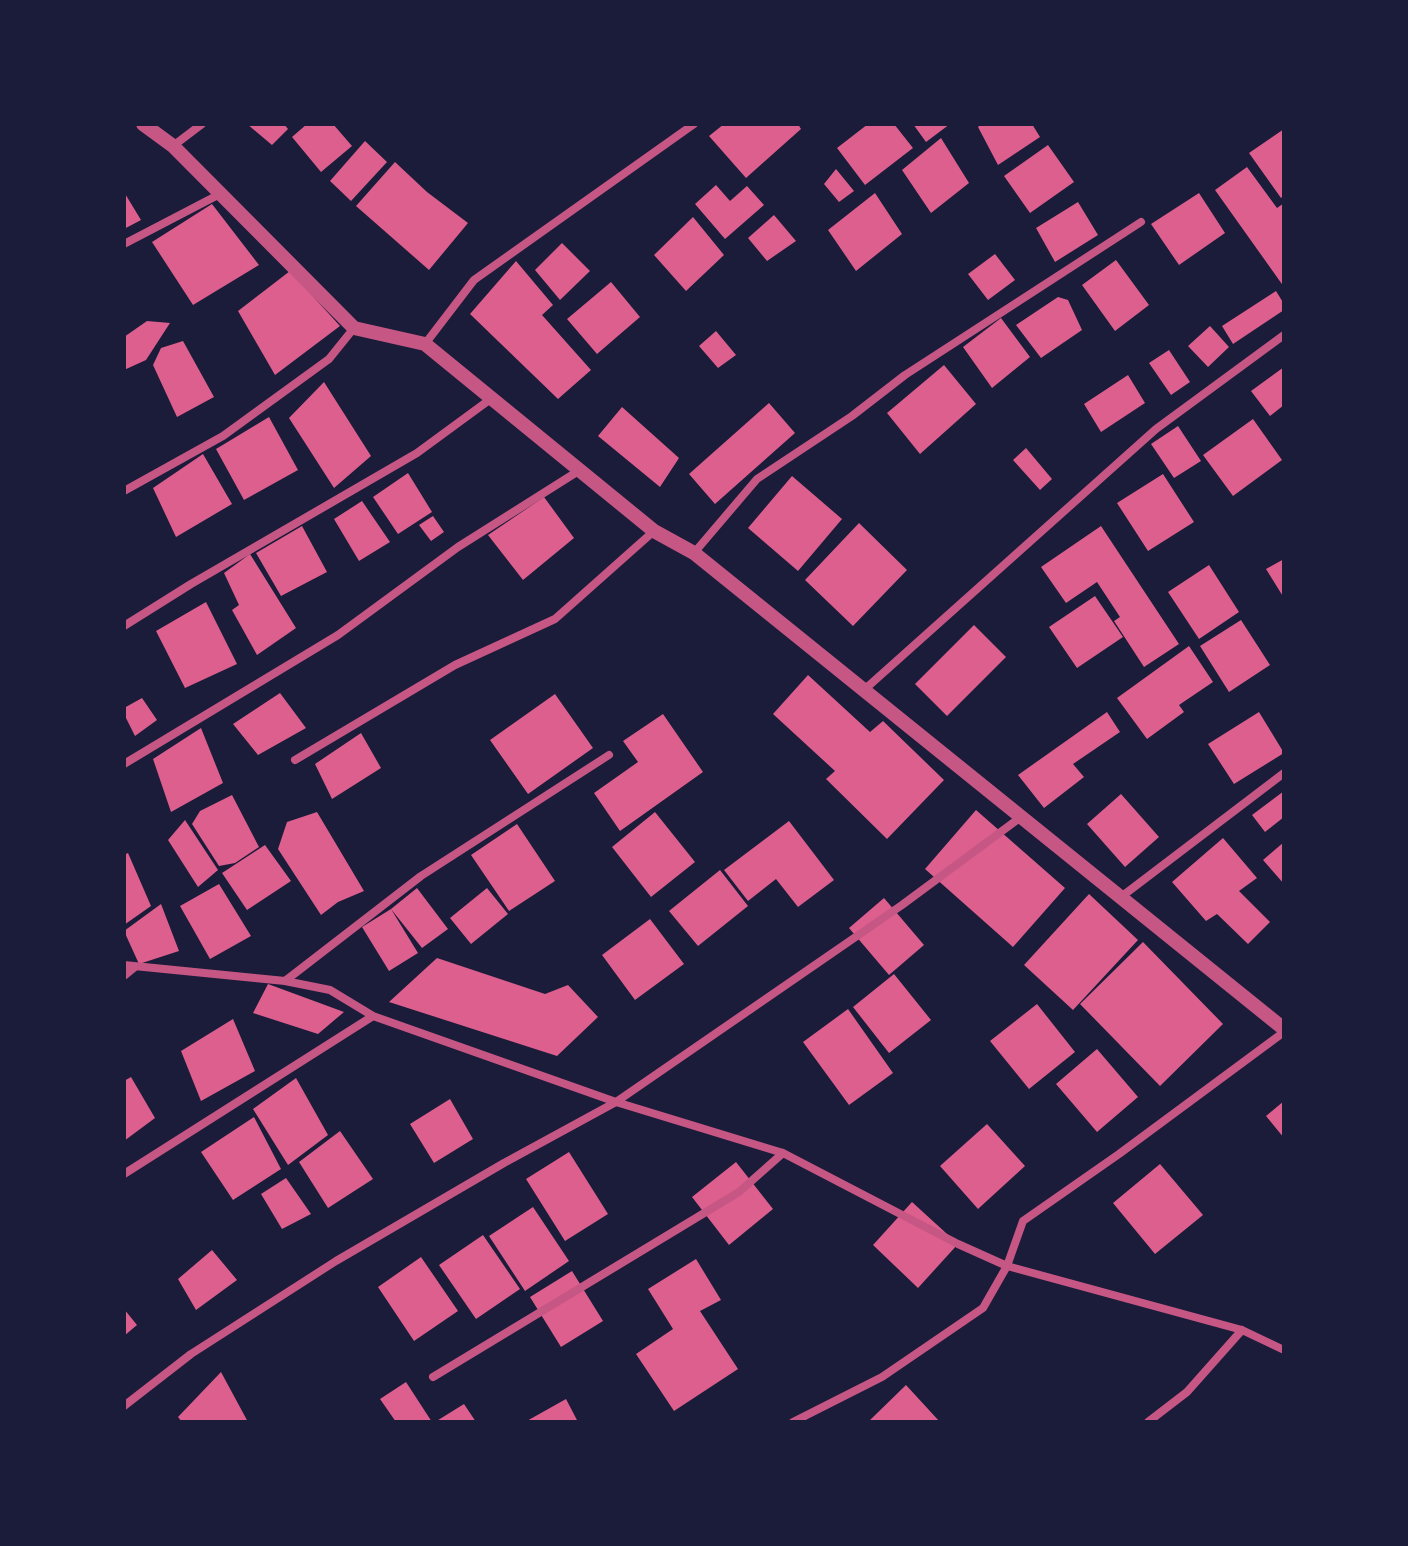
<!DOCTYPE html>
<html>
<head>
<meta charset="utf-8">
<style>
	body { margin:0 }
	#map { position:relative; width:1408px; height:1546px; overflow:hidden; background:#1b1b3a; font-family:Cabin,sans-serif }
	canvas { display:block }
	.frame { position:absolute; inset:0; border:126px solid #1b1b3a; pointer-events:none }
</style>
</head>
<body>
<div id="map">
<canvas width="1408" height="1546"></canvas>
<div class="frame"></div>
</div>
<script>
const c = document.querySelector('canvas').getContext('2d');
c.lineJoin = 'round';
function fillPath(path, color) { c.fillStyle = color; c.fill(path, 'evenodd'); }
function trace(path, color, width, dash) { c.strokeStyle = color; c.lineWidth = width; c.lineCap = dash ? 'butt' : 'round'; c.setLineDash(dash || []); c.stroke(path); }
const building = new Path2D(`
	M247 124H284L288 129 272 145Z
	M307 124H333L352 146 321 172 292 137Z
	M724 124H798L801 129 746 178 709 136Z
	M868 124H894L913 148 865 185 837 148Z
	M913 124H950L926 142Z
	M981 124H1032L1040 137 998 165 978 127Z
	M1284 129V195L1281 198 1249 153Z
	M941 138 969 183 931 213 902 170Z
	M365 141 387 162 351 201 330 181Z
	M1048 145 1074 182 1030 213 1004 176Z
	M395 162 427 192 468 223 429 270 356 206Z
	M1247 167 1277 208 1284 203V287L1215 190Z
	M836 169 854 191 839 202 824 184Z
	M716 185 730 201 747 186 764 205 725 239 695 204Z
	M124 192 141 220 124 229Z
	M875 193 902 234 856 271 828 230Z
	M1199 193 1225 233 1179 265 1151 224Z
	M1078 202 1098 235 1055 262 1036 228Z
	M212 204 259 265 193 305 152 242Z
	M774 215 796 241 767 261 748 238Z
	M693 217 724 255 686 291 654 255Z
	M562 243 590 271 560 300 535 270Z
	M995 254 1015 280 988 300 968 274Z
	M1116 260 1149 305 1115 331 1082 285Z
	M516 261 553 305 542 315 591 370 558 399 470 314Z
	M290 271 340 326 275 375 238 311Z
	M611 282 640 317 597 354 567 319Z
	M1276 291 1284 304V310L1233 344 1222 326Z
	M1058 297 1068 300 1082 330 1041 358 1016 325Z
	M1001 318 1030 357 992 388 963 347Z
	M147 321 170 323 146 360 124 370V337Z
	M1210 326 1229 347 1208 367 1188 346Z
	M716 331 736 355 718 368 699 346Z
	M183 341 214 397 177 417 153 365 161 348Z
	M1169 350 1190 382 1171 395 1149 363Z
	M944 365 976 404 920 454 887 413Z
	M1284 367V405L1270 416 1251 391Z
	M1128 375 1145 403 1101 432 1084 404Z
	M324 382 371 456 334 488 289 418Z
	M769 403 795 433 715 504 689 474Z
	M622 407 679 458 660 487 598 436Z
	M269 417 298 470 244 500 216 449Z
	M1253 419 1282 460 1233 496 1203 455Z
	M1178 426 1201 461 1174 478 1151 444Z
	M1026 448 1052 479 1040 490 1013 460Z
	M203 454 232 504 176 537 153 488Z
	M408 473 432 512 398 534 373 497Z
	M1163 474 1194 522 1148 551 1117 503Z
	M792 476 842 519 798 571 748 528Z
	M544 497 574 538 523 580 488 535Z
	M362 501 390 542 359 561 334 519Z
	M433 516 444 532 431 541 419 525Z
	M859 523 907 570 853 626 805 580Z
	M302 526 327 572 281 596 256 553Z
	M1101 526 1179 644 1144 667 1114 621 1120 617 1097 582 1066 603 1041 567Z
	M250 554 296 628 257 655 232 610 239 605 224 573Z
	M1284 559V598L1266 569Z
	M1209 565 1239 612 1199 639 1168 592Z
	M1095 596 1123 637 1077 668 1049 627Z
	M206 602 237 664 185 688 156 631Z
	M1241 620 1270 665 1229 692 1200 646Z
	M974 625 1006 657 947 716 915 684Z
	M1189 646 1213 682 1179 705 1184 712 1147 739 1117 698Z
	M808 675 870 732 883 721 944 780 887 839 826 779 835 771 773 714Z
	M280 693 306 728 258 755 233 724Z
	M555 694 593 748 528 794 490 740Z
	M142 698 157 720 135 736 124 714V708Z
	M1107 712 1120 732 1073 764 1084 777 1044 808 1018 775Z
	M1259 712 1284 753 1234 784 1208 744Z
	M663 714 703 772 620 831 594 793 638 762 623 741Z
	M201 728 223 783 171 812 153 759Z
	M361 733 381 768 332 799 315 764Z
	M1284 791V817L1265 832 1252 815Z
	M1121 794 1159 837 1125 867 1087 824Z
	M232 795 259 847 235 863 219 866 192 824 200 811Z
	M976 810 1065 888 1013 947 925 869Z
	M317 812 364 891 338 902 321 915 278 849 287 822Z
	M655 812 695 862 651 897 612 847Z
	M185 820 218 870 198 887 168 840Z
	M789 821 834 880 798 907 776 879 748 901 724 870Z
	M517 824 555 881 509 911 471 855Z
	M1223 838 1257 878 1239 891 1270 922 1248 944 1217 914 1206 921 1172 882Z
	M1284 842V884L1263 860Z
	M265 845 291 881 247 910 222 873Z
	M128 853 151 906 124 925V855Z
	M720 870 748 906 698 946 669 911Z
	M219 884 251 936 210 959 180 906Z
	M417 888 448 929 422 948 391 909 418 953 389 971 362 927 391 909Z
	M487 888 508 914 471 944 450 918Z
	M1089 894 1138 940 1073 1010 1024 965Z
	M884 898 924 945 889 975 849 928Z
	M161 904 179 951 139 964 124 931Z
	M650 919 684 964 635 1000 602 955Z
	M1143 942 1223 1024 1160 1086 1080 1004Z
	M437 958 545 994 568 985 598 1017 557 1056 389 1002Z
	M894 974 931 1020 889 1053 853 1007Z
	M268 984 344 1012 318 1034 253 1013Z
	M1037 1004 1075 1052 1029 1089 990 1041Z
	M848 1009 893 1073 849 1105 803 1042Z
	M233 1019 255 1071 201 1101 181 1051Z
	M1097 1049 1138 1097 1097 1132 1056 1084Z
	M131 1077 155 1118 124 1141V1081Z
	M296 1078 328 1135 288 1165 253 1109Z
	M450 1099 473 1139 434 1163 410 1124Z
	M1284 1101V1138L1266 1116Z
	M254 1117 281 1169 233 1200 201 1152Z
	M987 1124 1025 1166 978 1209 940 1166Z
	M340 1131 373 1179 328 1208 299 1162Z
	M569 1152 608 1214 565 1241 526 1179Z
	M736 1162 773 1209 729 1245 692 1197Z
	M1160 1164 1203 1215 1155 1254 1113 1203Z
	M286 1178 311 1214 282 1229 261 1194Z
	M912 1202 958 1244 918 1288 873 1245Z
	M533 1207 569 1261 525 1291 489 1236Z
	M483 1235 520 1289 476 1319 439 1265Z
	M212 1250 237 1280 196 1310 178 1279Z
	M421 1257 458 1311 414 1341 378 1287Z
	M696 1259 721 1300 700 1311 738 1369 674 1411 636 1354 673 1329 648 1289Z
	M572 1271 603 1321 561 1347 530 1297Z
	M124 1309 137 1325 124 1336Z
	M221 1372 248 1422H182L178 1417Z
	M406 1382 432 1422H396L380 1399Z
	M906 1385 940 1422H868Z
	M566 1399 578 1422H525Z
	M464 1404 476 1422H435Z`);
const minor = new Path2D(`
	M173 146 202 124
	M124 244 220 194
	M425 344 474 280 694 124
	M124 491 223 436 329 359 354 328
	M694 553 757 479 852 416 905 375 1141 222
	M124 626 191 584 417 453 492 398
	M864 690 1156 429 1284 335
	M295 760 455 665 555 619 654 531
	M124 764 338 635 458 547 580 470
	M1121 897 1284 773
	M124 965 285 981 330 990 373 1016 616 1102 783 1153 958 1244 1007 1266 1242 1330 1284 1350
	M124 976 135 967
	M285 981 421 876 609 755
	M124 1174 373 1016
	M433 1377 739 1192 783 1153
	M124 1406 191 1354 336 1261 504 1163 616 1102 902 905 1021 817
	M793 1422 882 1377 983 1308 1007 1266 1023 1221 1119 1154 1284 1032
	M1148 1422 1187 1392 1242 1330`);
const tertiary = new Path2D(`
	M143 124 173 146 354 328 425 344 654 531 694 553 1284 1029`);
fillPath(building, '#dd5f8e');
trace(minor, '#c65784', 8);
trace(tertiary, '#c65784', 14);
</script>
</body>
</html>
